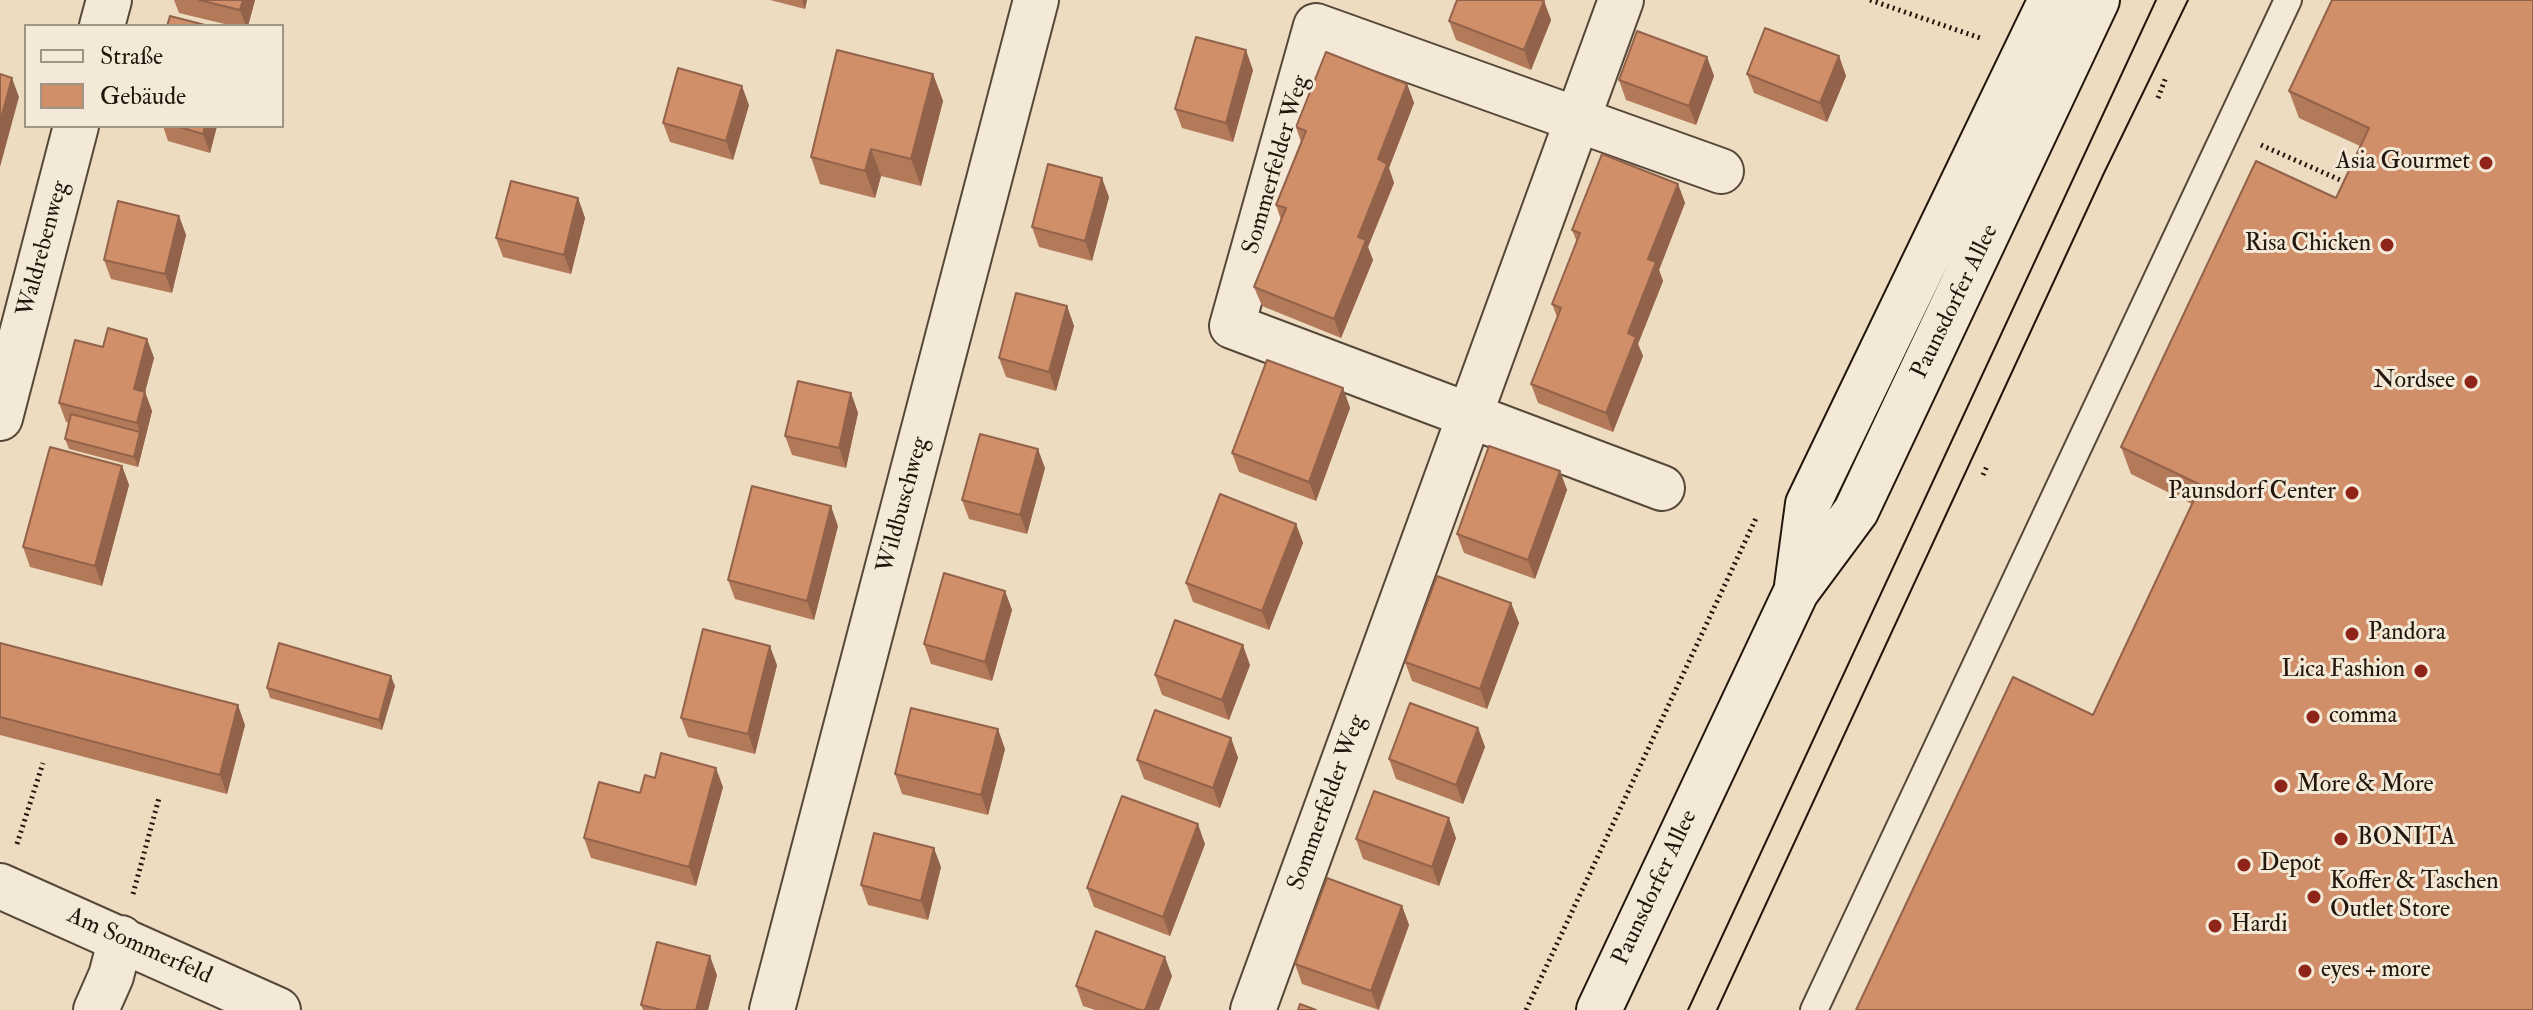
<!DOCTYPE html>
<html>
<head>
<meta charset="utf-8">
<style>
	body { margin:0 }
	#map { position:relative; width:2533px; height:1010px; overflow:hidden; background:#eedcc1; font-family:"IM FELL Double Pica",serif }
	canvas { display:block }
	.legend { position:absolute; left:24px; top:24px; width:260px; height:104px; box-sizing:border-box; background:#f4e8d7; border:2px solid #a09486; margin:0; padding:10px 14px; list-style:none; font-size:24px; color:#22160c }
	.legend li { display:flex; align-items:center; gap:16px; height:40px }
	.legend b { width:40px; border:2px solid #a09486 }
</style>
</head>
<body>
<div id="map">
<canvas width="2533" height="1010"></canvas>
<ul class="legend">
<li><b style="height:10px;background:#f4e8d7"></b>Straße</li>
<li><b style="height:22px;background:#d08e69"></b>Gebäude</li>
</ul>
</div>
<script>
const c = document.querySelector('canvas').getContext('2d');
c.lineJoin = 'round';
function trace(path, color, width, dash) { c.strokeStyle = color; c.lineWidth = width; c.lineCap = dash ? 'butt' : 'round'; c.setLineDash(dash || []); c.stroke(path); }
function fillPath(path, color) { c.fillStyle = color; c.fill(path, 'evenodd'); }
function label(font, color, halo, rows, align = 'center') {
  c.font = font + ' "IM FELL Double Pica",serif'; c.lineWidth = 6; c.setLineDash([]); c.textBaseline = 'middle'; c.strokeStyle = halo; c.fillStyle = color; for (const [text, x, y, turn = 0] of rows) {
    c.save(); c.translate(x, y); c.rotate((+turn || 0) * Math.PI / 180); c.textAlign = isNaN(turn) ? turn : align; if (halo) c.strokeText(text, 0, 0); c.fillText(text, 0, 0); c.restore();
  }
}
const path = new Path2D(`
	M1870 0 1983 39
	M2158 98 2166 77
	M2261 145 2347 183
	M1983 475 1988 464
	M17 844 43 763
	M133 894 159 798
	M1526 1010 1757 516`);
const lane = new Path2D(`
	M1814 1010 2288 0`);
const street = new Path2D(`
	M102 26 109 0
	M0 418 76 126
	M1662 488 1232 326 1316 26 1721 171
	M0 886 278 1010
	M96 1010 111 976 121 938
	M772 1010 1036 0
	M1253 1010 1621 0`);
const secondary = new Path2D(`
	M1797 586 1808 504 2051 0
	M1599 1010 1796 592 1856 511 2097 0`);
const tram = new Path2D(`
	M1688 1010 2156 0
	M1717 1010 2104 173 2188 0`);
const wall = new Path2D(`
	M174 0H255L248 26H233L179 13Z
	M770 0H807L805 9Z
	M2533 0 2093 715 2192 504 2131 474 2121 447 2336 198 2360 146 2299 118 2289 91Z
	M1544 1 1551 20 1531 70 1456 40 1449 21Z
	M1839 56 1846 76 1827 122 1754 93 1747 74Z
	M1707 57 1714 76 1696 125 1626 100 1619 80Z
	M1253 70 1233 142 1182 128 1175 109Z
	M933 74 943 101 921 186 881 176 875 198 820 184 811 157Z
	M1407 84 1414 103 1389 168 1394 183 1368 247 1373 260 1341 338 1262 306 1254 287 1281 220 1276 205 1301 142 1296 127Z
	M749 105 733 160 670 142 663 123Z
	M163 126H217L210 153 168 141Z
	M1678 184 1685 203 1659 270 1663 281 1638 344 1643 356 1613 432 1538 403 1531 384 1557 317 1552 304 1577 242 1572 230Z
	M1109 197 1092 261 1039 247 1032 227Z
	M578 198 585 218 571 274 503 257 496 238Z
	M179 216 186 235 172 293 111 279 104 260Z
	M1067 306 1074 326 1056 391 1006 377 999 358Z
	M147 339 154 358 145 392 152 411 138 467 69 449 65 439 69 423 66 422 59 403 103 347Z
	M1343 388 1350 408 1316 501 1239 472 1232 453Z
	M851 393 858 413 846 468 792 455 785 436Z
	M122 466 129 485 102 586 30 567 23 547Z
	M1045 468 1027 534 969 519 962 500Z
	M1560 471 1567 490 1535 579 1464 553 1457 534Z
	M1296 524 1303 543 1269 630 1193 602 1186 583Z
	M838 526 814 620 735 599 728 580Z
	M1005 591 1012 610 992 681 931 664 924 644Z
	M1511 603 1519 623 1487 709 1412 681 1405 662Z
	M0 643 245 725 227 794 0 735Z
	M777 665 755 754 688 737 681 718Z
	M1250 665 1229 720 1162 695 1155 675Z
	M395 686 382 730 270 698 267 688Z
	M1478 728 1485 747 1463 804 1396 779 1389 759Z
	M1231 738 1238 758 1220 808 1144 779 1137 760Z
	M1005 749 988 815 902 794 895 774Z
	M655 778 723 787 696 886 591 858 584 838 640 793Z
	M1456 838 1439 886 1363 859 1356 839Z
	M1205 844 1170 936 1094 907 1087 888Z
	M941 867 928 920 868 905 861 885Z
	M1402 906 1409 925 1379 1010 1302 984 1295 964Z
	M717 975 708 1010H643L641 1005Z
	M1172 976 1159 1010H1095L1083 1006 1076 986Z`);
const shadedWall = new Path2D(`
	M243 0H255L248 26H246L240 10Z
	M802 0H807L805 9Z
	M1544 1 1551 20 1531 70 1524 50Z
	M1246 50 1253 70 1233 142 1226 123Z
	M1839 56 1846 76 1827 122 1820 103Z
	M1707 57 1714 76 1696 125 1689 106Z
	M933 74 943 101 921 186 911 159Z
	M12 78 19 97 0 167V122Z
	M1407 84 1414 103 1389 168 1394 183 1368 247 1373 260 1341 338 1334 319 1378 159Z
	M742 86 749 105 733 160 726 141Z
	M205 126H217L210 153 203 134Z
	M871 149 881 176 875 198 865 171Z
	M1102 178 1109 197 1092 261 1085 241Z
	M1678 184 1685 203 1659 270 1663 281 1638 344 1643 356 1613 432 1606 413 1648 259Z
	M578 198 585 218 571 274 564 255Z
	M179 216 186 235 172 293 165 274Z
	M1067 306 1074 326 1056 391 1049 372Z
	M147 339 154 358 145 392 152 411 138 467 134 457 140 432 137 423 134 389Z
	M1343 388 1350 408 1316 501 1309 482Z
	M851 393 858 413 846 468 839 448Z
	M1038 449 1045 468 1027 534 1020 515Z
	M122 466 129 485 102 586 95 566Z
	M1560 471 1567 490 1535 579 1528 560Z
	M831 506 838 526 814 620 807 601Z
	M1296 524 1303 543 1269 630 1262 611Z
	M1005 591 1012 610 992 681 985 662Z
	M1511 603 1519 623 1487 709 1480 689Z
	M1243 645 1250 665 1229 720 1222 700Z
	M770 646 777 665 755 754 748 734Z
	M391 676 395 686 382 730 379 720Z
	M238 705 245 725 227 794 220 775Z
	M1478 728 1485 747 1463 804 1456 785Z
	M998 729 1005 749 988 815 981 795Z
	M1231 738 1238 758 1220 808 1213 788Z
	M716 768 723 787 696 886 689 867Z
	M1449 818 1456 838 1439 886 1432 867Z
	M1198 824 1205 844 1170 936 1163 917Z
	M934 848 941 867 928 920 921 901Z
	M1402 906 1409 925 1378 1010 1371 991Z
	M710 956 717 975 708 1010H696Z
	M1165 957 1172 976 1159 1010H1145Z`);
const building = new Path2D(`
	M199 0H243L240 10Z
	M1457 0H1541L1544 1 1524 50 1449 21Z
	M2332 0H2533V1010H1856L2013 677 2093 715 2201 485 2121 447 2256 161 2336 198 2369 128 2289 91Z
	M170 16 209 26H167Z
	M1765 28 1839 56 1820 103 1747 74Z
	M1637 31 1707 57 1689 106 1619 80Z
	M1196 37 1246 50 1226 123 1175 109Z
	M837 50 933 74 911 159 871 149 865 171 811 157Z
	M1326 52 1407 84 1378 159 1387 164 1358 237 1366 240 1334 319 1254 287 1286 208 1276 205 1306 131 1296 127Z
	M678 68 742 86 726 141 663 123Z
	M0 74 12 78 0 122Z
	M176 126H205L203 134Z
	M1602 154 1678 184 1648 259 1656 262 1628 333 1636 337 1606 413 1531 384 1561 308 1552 304 1580 233 1572 230Z
	M1048 164 1102 178 1085 241 1032 227Z
	M511 181 578 198 564 255 496 238Z
	M118 201 179 216 165 274 104 260Z
	M1016 293 1067 306 1049 372 999 358Z
	M108 328 147 339 134 389 145 392 137 423 59 403 75 340 103 347Z
	M1267 360 1343 388 1309 482 1232 453Z
	M798 381 851 393 839 448 785 436Z
	M71 414 140 432 134 457 65 439Z
	M980 434 1038 449 1020 515 962 500Z
	M1489 446 1560 471 1528 560 1457 534Z
	M50 447 122 466 95 566 23 547Z
	M752 486 831 506 807 601 728 580Z
	M1220 494 1296 524 1262 611 1186 583Z
	M944 573 1005 591 985 662 924 644Z
	M1437 576 1511 603 1480 689 1405 662Z
	M1175 620 1243 645 1222 700 1155 675Z
	M703 629 770 646 748 734 681 718Z
	M0 643 238 705 220 775 0 717Z
	M279 643 391 676 379 720 267 688Z
	M1410 703 1478 728 1456 785 1389 759Z
	M911 708 998 729 981 795 895 774Z
	M1155 710 1231 738 1213 788 1137 760Z
	M661 753 716 768 689 867 584 838 599 782 640 793 645 775 655 778Z
	M1374 791 1449 818 1432 867 1356 839Z
	M1122 796 1198 824 1163 917 1087 888Z
	M874 833 934 848 921 901 861 885Z
	M1327 878 1402 906 1371 991 1295 964Z
	M1096 931 1165 957 1145 1010H1140L1076 986Z
	M657 942 710 956 696 1010H662L641 1005Z
	M1300 1004 1316 1010H1298Z`);
const markers = [
	[2486,163,8,"#8f2418"],
	[2387,245,8,"#8f2418"],
	[2471,382,8,"#8f2418"],
	[2352,493,8,"#8f2418"],
	[2352,634,8,"#8f2418"],
	[2421,671,8,"#8f2418"],
	[2313,717,8,"#8f2418"],
	[2281,786,8,"#8f2418"],
	[2341,839,8,"#8f2418"],
	[2244,865,8,"#8f2418"],
	[2314,897,8,"#8f2418"],
	[2215,926,8,"#8f2418"],
	[2305,971,8,"#8f2418"]
];
const poiNames = [
	["Asia Gourmet",2470,163,"right"],
	["Risa Chicken",2371,245,"right"],
	["Nordsee",2455,382,"right"],
	["Paunsdorf Center",2336,493,"right"],
	["Pandora",2368,634],
	["Lica Fashion",2405,671,"right"],
	["comma",2329,717],
	["More & More",2297,786],
	["BONITA",2357,839],
	["Depot",2260,865],
	["Koffer & Taschen",2330,883],
	["Outlet Store",2330,911],
	["Hardi",2231,926],
	["eyes + more",2321,971]
];
const streetNames = [
	["Sommerfelder Weg",1277,165,-74],
	["Waldrebenweg",44,249,-75],
	["Paunsdorfer Allee",1956,302,-64],
	["Wildbuschweg",904,505,-75],
	["Sommerfelder Weg",1328,803,-70],
	["Paunsdorfer Allee",1656,888,-65],
	["Am Sommerfeld",139,947,24]
];
trace(lane, '#554839', 30);
trace(street, '#554839', 48);
trace(secondary, '#22160c', 48);
trace(path, '#22160c', 5, [2, 4]);
trace(lane, '#f4e8d7', 26);
trace(street, '#f4e8d7', 44);
trace(secondary, '#f4e8d7', 44);
trace(tram, '#22160c', 2);
fillPath(wall, '#b37a5a');
fillPath(shadedWall, '#92634a');
fillPath(building, '#d08e69');
trace(building, '#92634a', 2);
for (const [x, y, r, color] of markers) { const dot = new Path2D(); dot.arc(x, y, r, 0, 2 * Math.PI); c.fillStyle = color; c.fill(dot); trace(dot, '#f4e8d7', 3); }
label('24px', '#22160c', '#f4e8d7', poiNames, 'left');
label('24px', '#22160c', '#f4e8d7', streetNames);
</script>
</body>
</html>
